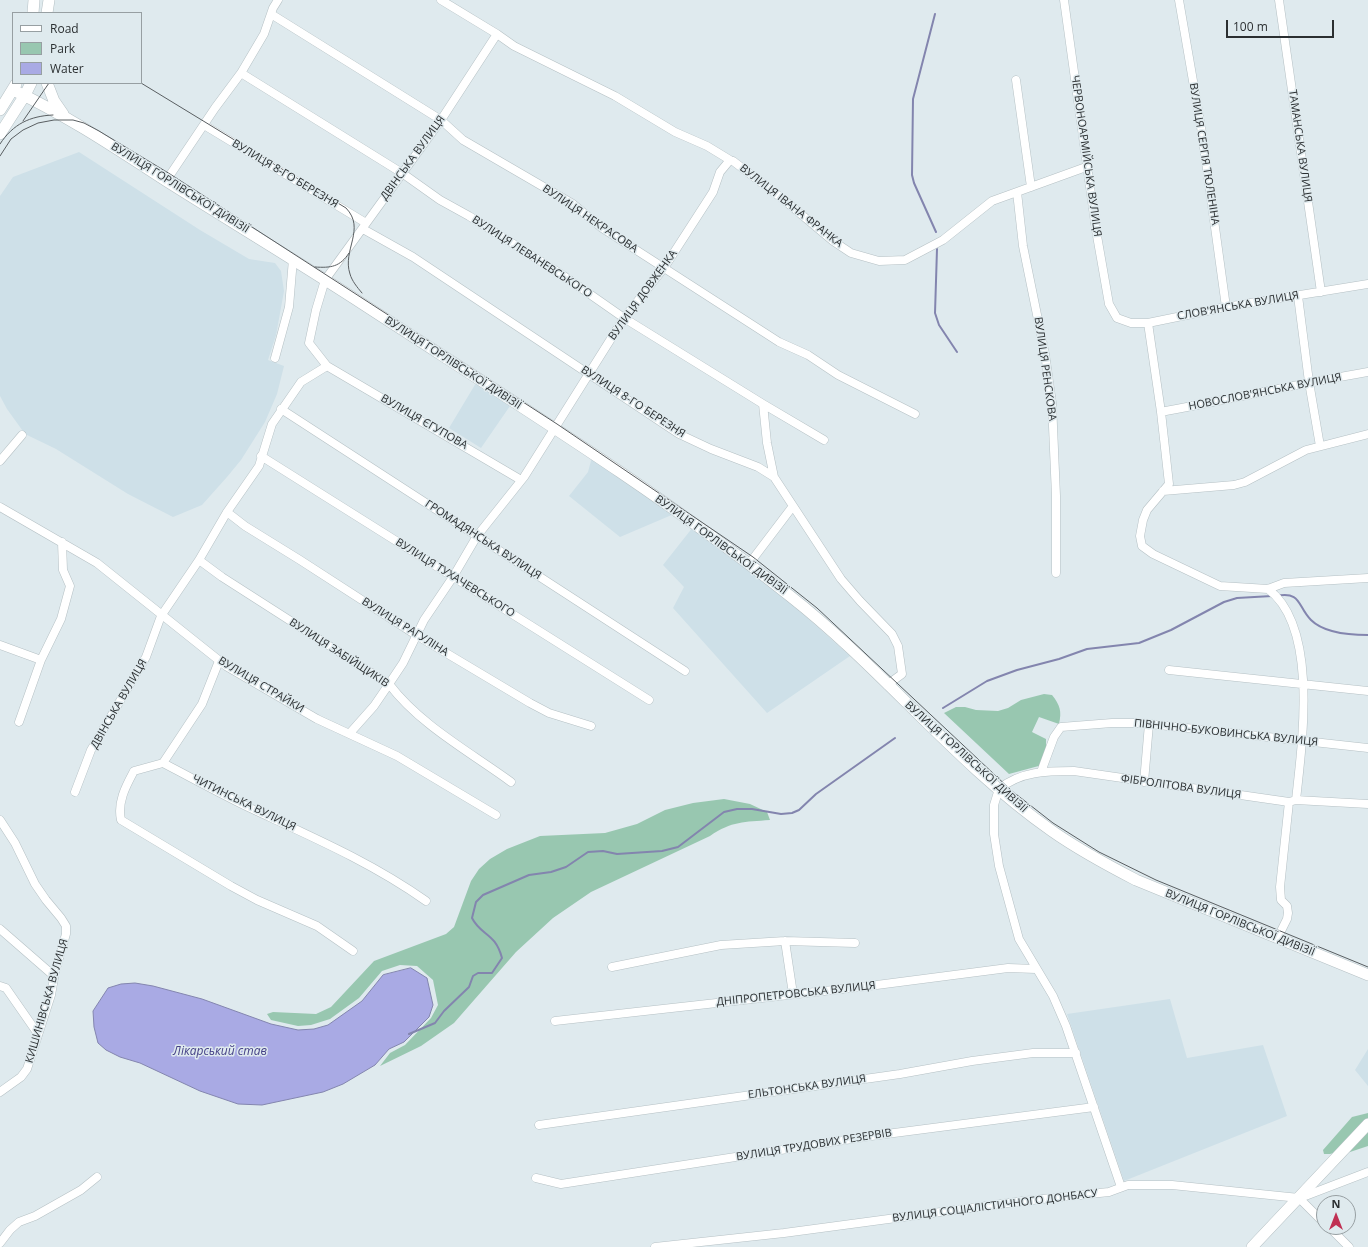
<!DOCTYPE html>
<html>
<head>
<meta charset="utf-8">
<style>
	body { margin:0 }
	#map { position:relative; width:1368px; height:1247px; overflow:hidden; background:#dfeaee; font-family:"Open Sans",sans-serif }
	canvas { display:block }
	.legend { position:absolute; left:12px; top:12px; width:130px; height:72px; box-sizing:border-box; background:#dfeaee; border:1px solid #979fa2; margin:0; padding:5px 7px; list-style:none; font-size:12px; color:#2b2f31 }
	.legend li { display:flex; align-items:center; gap:8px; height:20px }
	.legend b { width:20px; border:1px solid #979fa2 }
	.north { position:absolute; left:1316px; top:1195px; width:40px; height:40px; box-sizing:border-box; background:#dfeaee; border:1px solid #979fa2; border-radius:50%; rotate:0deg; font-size:11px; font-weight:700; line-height:16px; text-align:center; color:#2b2f31 }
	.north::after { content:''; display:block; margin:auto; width:14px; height:18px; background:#c03053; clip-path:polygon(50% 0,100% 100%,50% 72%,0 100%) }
	.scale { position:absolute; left:1226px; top:20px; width:108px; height:18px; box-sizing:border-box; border:2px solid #2b2f31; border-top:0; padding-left:5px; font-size:12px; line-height:14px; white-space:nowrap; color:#2b2f31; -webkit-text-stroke:3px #dfeaee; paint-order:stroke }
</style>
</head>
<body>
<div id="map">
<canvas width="1368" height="1247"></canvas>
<ul class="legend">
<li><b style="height:5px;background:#fff"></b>Road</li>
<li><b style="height:11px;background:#98c7b0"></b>Park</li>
<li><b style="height:11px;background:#a9aae4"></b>Water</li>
</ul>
<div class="north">N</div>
<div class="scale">100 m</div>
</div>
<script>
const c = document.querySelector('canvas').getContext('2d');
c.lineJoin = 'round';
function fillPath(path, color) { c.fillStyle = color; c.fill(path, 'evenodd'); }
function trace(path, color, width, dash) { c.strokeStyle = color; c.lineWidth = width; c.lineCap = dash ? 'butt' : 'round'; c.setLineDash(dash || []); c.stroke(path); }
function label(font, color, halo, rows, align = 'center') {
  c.font = font + ' "Open Sans",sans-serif'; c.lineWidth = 3; c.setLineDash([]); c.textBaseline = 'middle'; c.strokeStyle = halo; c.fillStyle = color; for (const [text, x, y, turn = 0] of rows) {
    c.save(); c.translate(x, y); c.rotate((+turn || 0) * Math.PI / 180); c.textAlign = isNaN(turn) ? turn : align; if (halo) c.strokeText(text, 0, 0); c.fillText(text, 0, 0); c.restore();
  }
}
const built = new Path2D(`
	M79 152 200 230 249 259 275 263 281 271 284 291 276 335 268 360 284 366 277 394 265 422 241 460 227 477 202 505 173 517 128 494 56 449 25 434 7 409 0 396V196L13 177Z
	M476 383 510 406 481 448 449 428Z
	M592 457 674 514 620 537 569 496 588 472Z
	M693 527 783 596 850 656 767 713 673 608 684 587 663 565Z
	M1170 999 1187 1058 1263 1045 1287 1116 1124 1181 1067 1014Z
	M1368 1049V1086L1355 1070Z`);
const green = new Path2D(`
	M1044 694 1052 695C1060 705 1062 711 1059 724L1039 717 1032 732 1046 739V764L1009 774 944 713 956 707H965L976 710 998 711 1008 708 1021 700Z
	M724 799 750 804 767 812 770 820C744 822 732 821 710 836L591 892 553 918 516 952 454 1023 421 1046 380 1066 390 1053 405 1045 431 1018 438 1005 433 980 417 966 400 965 382 971 359 998 330 1019 311 1025 298 1026 271 1020 267 1014 273 1012 316 1014 331 1007 374 961 446 934 454 927 471 881 479 869 490 859 507 849 540 836 605 833 637 824 665 810 693 803Z
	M1368 1113V1118L1337 1152 1330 1154H1324L1323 1150 1352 1117Z
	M1368 1130V1146L1347 1153Z`);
const water = new Path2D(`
	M411 968 427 978 433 1005 429 1017 404 1042 389 1049 375 1065 343 1084 323 1092 262 1105 238 1104 200 1091 140 1063 120 1057 106 1050 98 1043 94 1027 93 1011 108 988 121 984 135 983 153 986 202 999 271 1024 298 1030 314 1029 328 1025 362 1001 383 975Z`);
const stream = new Path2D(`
	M935 14 913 99 912 175 914 183 936 232
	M937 249 935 313 939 325 957 352
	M1276 596C1302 591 1297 606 1311 620 1324 633 1350 635 1368 635
	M943 708 987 681 1017 670 1059 659 1087 649 1139 643 1171 630 1224 602 1237 598 1272 596
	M409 1034 435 1023 444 1011 469 987 473 976 478 973H492L502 958C495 932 481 936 472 918L476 902 483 895 529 875 551 872 566 867 588 852 603 851 617 854 662 851 678 847 724 812 737 809H752L781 814 792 813 799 810 816 794 895 738`);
const street = new Path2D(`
	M441 0 497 34 514 46 615 96 675 132 707 146 730 160 733 161 784 200 833 241 851 253 879 261 905 260 943 240 992 201 1086 167
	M1064 0 1096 230 1109 304 1117 318 1131 323H1148L1226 307 1368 284
	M1179 0 1202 133 1226 307
	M1279 0 1321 292
	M271 14 441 120 463 140 573 204 602 228 779 342 808 355 838 375 915 414
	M241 73 402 173 440 200 469 216 561 274 624 318 763 404 824 440
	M1016 80 1031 187
	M204 125 366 223
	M166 181 215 108 241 73 264 34 273 8 278 0
	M1017 192 1023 246 1045 354 1052 403 1056 496V573
	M363 229 413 257 679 434 711 449 758 467 774 477 841 579 860 601 892 634 898 646 902 674 887 685
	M1298 296 1309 382 1320 446
	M1148 323 1161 412 1169 484 1147 510 1143 520 1140 536 1142 546 1153 554 1220 586 1268 589 1284 583 1368 578
	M275 358 289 307 293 259
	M327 366 521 480
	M763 404 767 443 774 477
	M281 409 685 671
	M1161 412C1230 399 1299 384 1368 372
	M261 456 649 700
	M0 461 22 435
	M1163 491 1234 485 1245 482 1306 450 1368 434
	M0 507 97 563 226 666 317 719 397 756 496 815
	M227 512 245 526 300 560 416 635 530 703 549 713 591 726
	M199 560 222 577 389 684C420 725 470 752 511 782
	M749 564 793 506
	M1268 589C1319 627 1302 744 1296 800
	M0 645 41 660
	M219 661 202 704 163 763C192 778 221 794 250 808 310 836 371 862 426 901
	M1169 670 1368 691
	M19 722 41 660 61 619 70 586 63 570 62 542
	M350 733 374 706 389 684 403 663 424 620 453 577 477 536 524 477 624 318 664 268 713 192 720 172 730 160
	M163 763 134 771C126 786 117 802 121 820L231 886 257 900 317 926 353 951
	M1041 772 1054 737 1061 727 1112 723H1141L1368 748
	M1144 782 1149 724
	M75 792 91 750 146 657 161 616 199 560 227 512 259 466 272 424 301 382 327 366 309 343 316 310 325 280 441 120 497 34
	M0 820 15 843 35 884 46 900 61 918 66 926V934L55 972 51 995 27 1069 21 1077 0 1092
	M0 929 54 976
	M1277 939 1287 919 1288 913 1287 906 1281 900 1280 887 1289 802
	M785 941 793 994
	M612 967 721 945 785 941 855 943
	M0 986 6 988 38 1034
	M555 1021 869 986 1008 968 1036 969
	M539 1125 900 1074 972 1061 1033 1053H1076
	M536 1178 561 1184 871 1136 1094 1107
	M1121 1187 1066 1026 1053 996 1019 939 999 866 994 834V805L999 789C1021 771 1047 771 1074 771L1289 802 1296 800 1368 804
	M1300 1198 1368 1172
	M1329 1227 1349 1247
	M0 1243 10 1230 19 1222 35 1216 81 1190 97 1177
	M655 1247 784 1233 1023 1201 1109 1192 1128 1185H1172L1299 1198 1324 1223`);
const secondary = new Path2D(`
	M33 13 34 0
	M47 13 49 0
	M47 83 54 101 63 114
	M13 90C68 116 117 149 168 182 230 221 293 259 355 299 502 395 653 487 790 596 882 668 956 764 1052 831 1079 850 1107 865 1136 880L1368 975
	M0 110 16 84
	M0 134 25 95 31 83
	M1252 1247 1368 1124`);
const tram = new Path2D(`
	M141 83 346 208C366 229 342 250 350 274 352 281 357 287 362 293
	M23 121 49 83
	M0 144C13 124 30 116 53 115
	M0 156 11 139 23 130 38 123 54 120H73L84 123 99 131 170 174 557 424 753 557 817 608 1012 791 1053 823 1099 852 1156 880 1368 967
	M315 267C331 268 340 267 349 253`);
const streetNames = [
	["ТАМАНСЬКА ВУЛИЦЯ",1300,146,82],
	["ВУЛИЦЯ СЕРГІЯ ТЮЛЕНІНА",1204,154,81],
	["ЧЕРВОНОАРМІЙСЬКА ВУЛИЦЯ",1086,156,82],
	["ДВІНСЬКА ВУЛИЦЯ",413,158,-54],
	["ВУЛИЦЯ 8-ГО БЕРЕЗНЯ",285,174,31],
	["ВУЛИЦЯ ГОРЛІВСЬКОЇ ДИВІЗІЇ",180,188,32],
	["ВУЛИЦЯ ІВАНА ФРАНКА",791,206,38],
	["ВУЛИЦЯ НЕКРАСОВА",590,219,34],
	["ВУЛИЦЯ ЛЕВАНЕВСЬКОГО",532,257,33],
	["ВУЛИЦЯ ДОВЖЕНКА",643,295,-54],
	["СЛОВ'ЯНСЬКА ВУЛИЦЯ",1238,306,-10],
	["ВУЛИЦЯ ГОРЛІВСЬКОЇ ДИВІЗІЇ",453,363,33],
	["ВУЛИЦЯ РЕНСКОВА",1045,369,82],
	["НОВОСЛОВ'ЯНСЬКА ВУЛИЦЯ",1265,392,-11],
	["ВУЛИЦЯ 8-ГО БЕРЕЗНЯ",633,402,33],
	["ВУЛИЦЯ ЄГУПОВА",424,422,30],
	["ГРОМАДЯНСЬКА ВУЛИЦЯ",483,540,33],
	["ВУЛИЦЯ ГОРЛІВСЬКОЇ ДИВІЗІЇ",721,545,36],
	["ВУЛИЦЯ ТУХАЧЕВСЬКОГО",455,578,32],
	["ВУЛИЦЯ РАГУЛІНА",405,627,32],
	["ВУЛИЦЯ ЗАБІЙЩИКІВ",339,653,33],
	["ВУЛИЦЯ СТРАЙКИ",261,685,31],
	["ДВІНСЬКА ВУЛИЦЯ",119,704,-60],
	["ПІВНІЧНО-БУКОВИНСЬКА ВУЛИЦЯ",1226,733,6],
	["ВУЛИЦЯ ГОРЛІВСЬКОЇ ДИВІЗІЇ",966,757,42],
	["ФІБРОЛІТОВА ВУЛИЦЯ",1181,787,8],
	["ЧИТИНСЬКА ВУЛИЦЯ",244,803,26],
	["ВУЛИЦЯ ГОРЛІВСЬКОЇ ДИВІЗІЇ",1240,923,22],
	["ДНІПРОПЕТРОВСЬКА ВУЛИЦЯ",796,994,-6],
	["КИШИНІВСЬКА ВУЛИЦЯ",47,1001,-74],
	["ЕЛЬТОНСЬКА ВУЛИЦЯ",807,1087,-8],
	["ВУЛИЦЯ ТРУДОВИХ РЕЗЕРВІВ",814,1145,-9],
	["ВУЛИЦЯ СОЦІАЛІСТИЧНОГО ДОНБАСУ",995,1206,-7]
];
const waterNames = [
	["Лікарський став",220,1052]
];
fillPath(built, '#cee0e8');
fillPath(green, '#98c7b0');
fillPath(water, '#a9aae4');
trace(water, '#8385ae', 1);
trace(stream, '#8385ae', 2);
trace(street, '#b5c0c4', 9);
trace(secondary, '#b5c0c4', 12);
trace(street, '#fff', 8);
trace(secondary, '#fff', 11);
trace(tram, '#595e61', 1);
label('11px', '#2b2f31', '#dfeaee', streetNames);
label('italic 12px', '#454187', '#dfeaee', waterNames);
</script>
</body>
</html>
